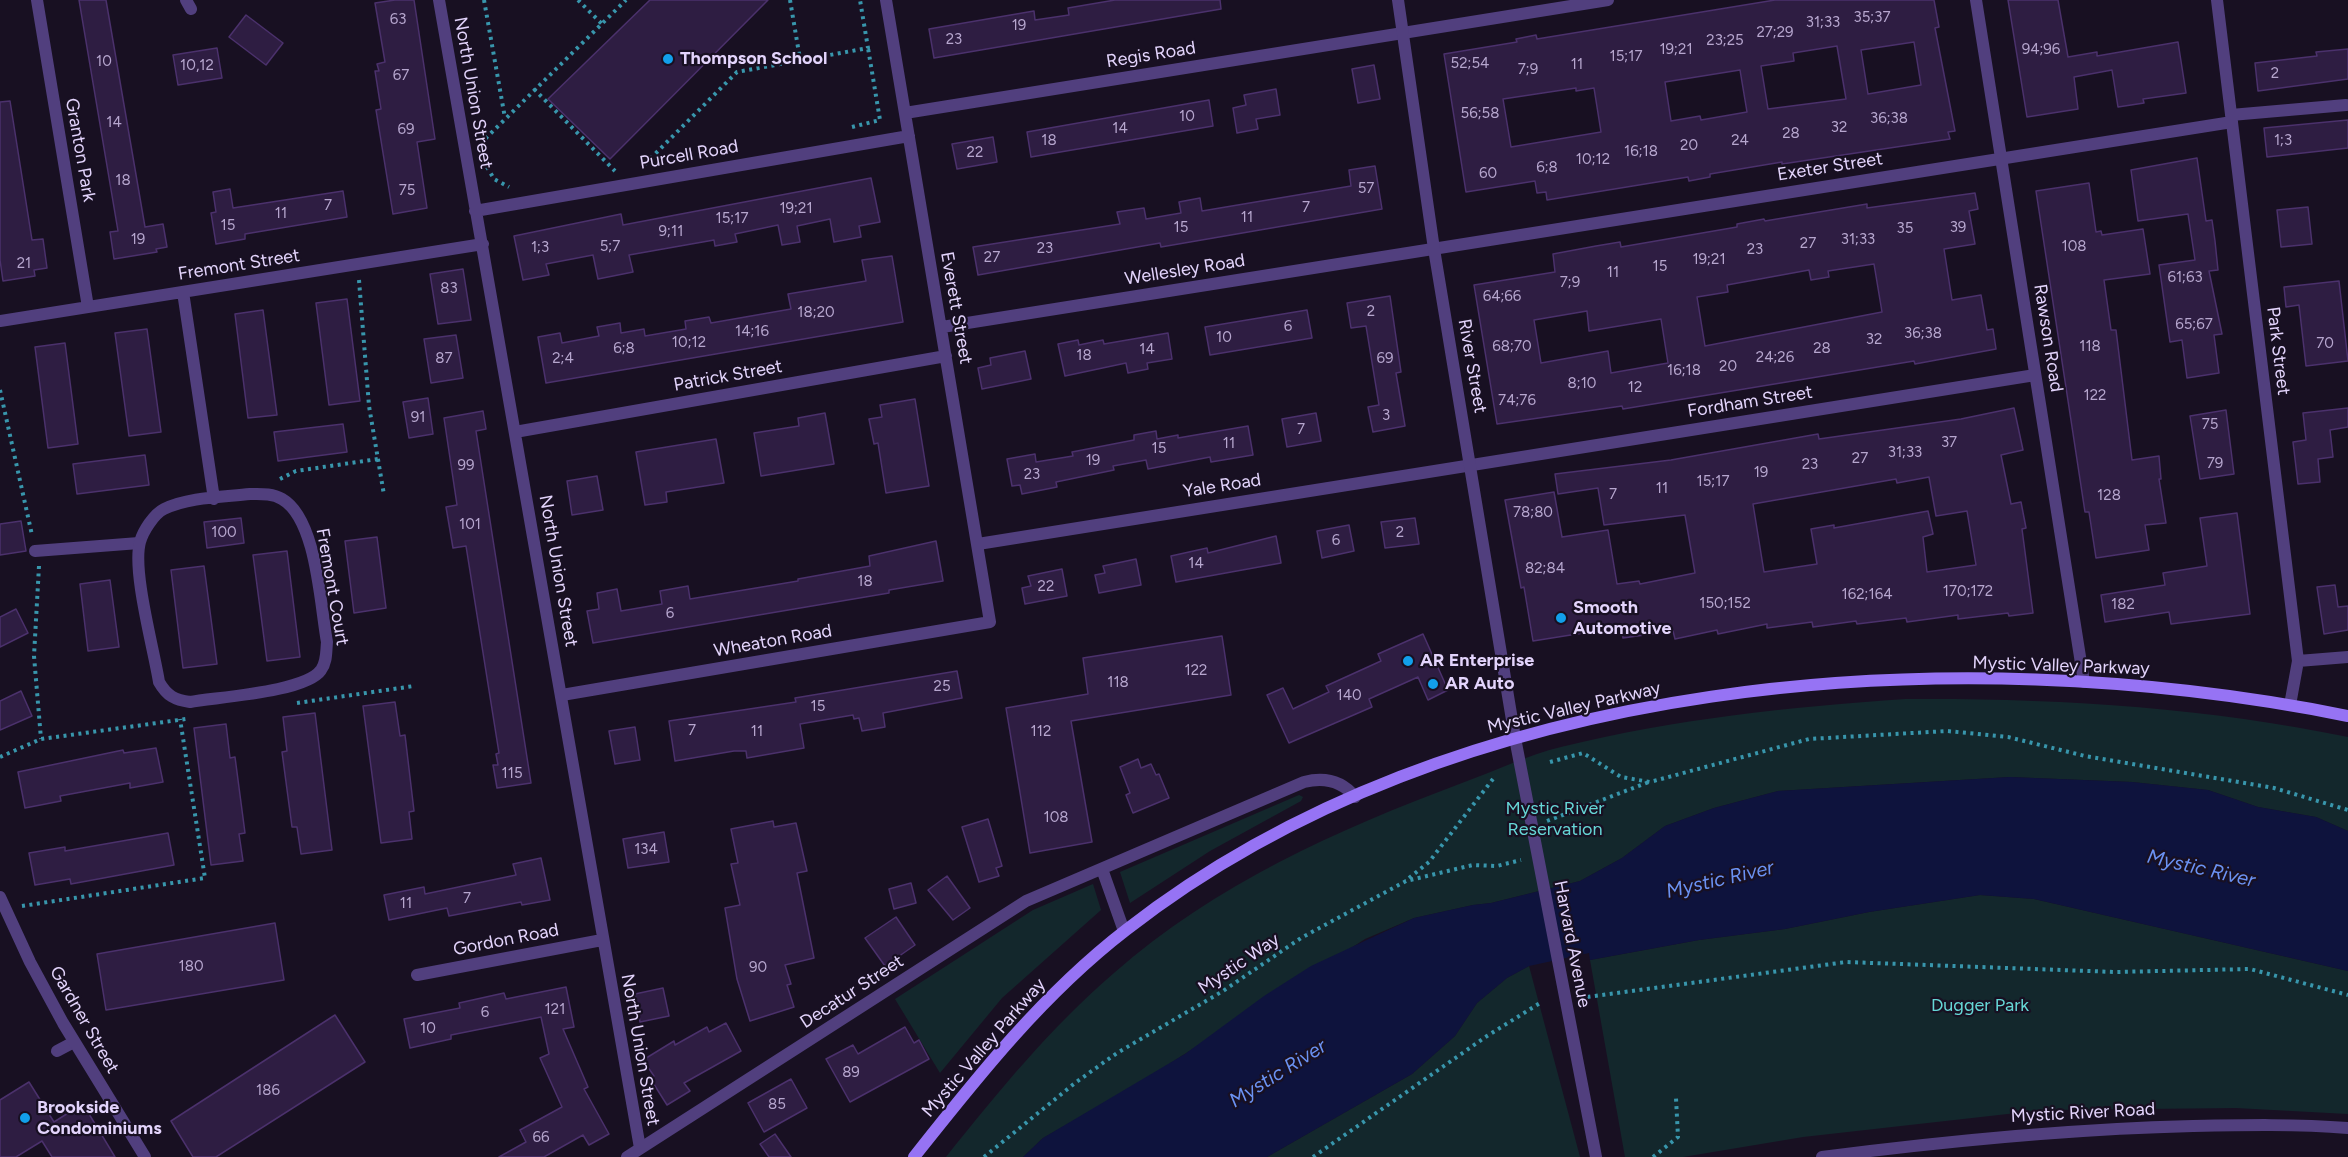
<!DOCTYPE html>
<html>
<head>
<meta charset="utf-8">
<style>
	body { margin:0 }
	canvas { display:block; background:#181022 }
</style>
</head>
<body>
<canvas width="2348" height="1157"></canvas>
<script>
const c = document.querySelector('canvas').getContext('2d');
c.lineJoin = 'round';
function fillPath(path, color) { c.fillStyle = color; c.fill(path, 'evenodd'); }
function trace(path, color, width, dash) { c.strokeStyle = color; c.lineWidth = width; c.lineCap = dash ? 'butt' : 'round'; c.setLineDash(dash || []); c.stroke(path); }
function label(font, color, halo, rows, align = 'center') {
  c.font = font + ' Figtree,sans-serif'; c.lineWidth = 4.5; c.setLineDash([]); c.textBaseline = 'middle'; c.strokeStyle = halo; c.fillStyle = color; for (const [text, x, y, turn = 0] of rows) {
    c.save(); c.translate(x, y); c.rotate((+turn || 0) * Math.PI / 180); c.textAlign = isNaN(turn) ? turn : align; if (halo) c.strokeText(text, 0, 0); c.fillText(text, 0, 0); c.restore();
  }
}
const green = new Path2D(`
	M1906 699C2054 698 2203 707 2348 737V831L2316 817 2258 807 2208 790 2132 782 2010 777 1778 791 1714 808 1665 826 1622 858 1580 881 1491 903 1473 905 1414 918 1365 939 1136 1085 1043 1138 1023 1157H946C998 1092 1051 1027 1114 973 1215 884 1337 830 1462 783 1495 771 1528 755 1561 747 1675 719 1789 707 1906 699Z
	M1299 795 1303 797 1301 801 1210 851 1130 903 1120 872Z
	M1093 884 1101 910 1002 998 940 1073 895 999 1033 910Z
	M1980 895 2034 899 2348 971V1114L2236 1108 2043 1110 1803 1137 1683 1157H1625L1590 960 1699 940 1785 929 1869 912Z
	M1529 966 1580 1157H1267L1412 1074 1455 1036 1477 1003 1507 978Z`);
const water = new Path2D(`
	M2010 777 2132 782 2208 790 2258 807 2316 817 2348 831V971L2034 899 1980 895 1869 912 1785 929 1699 940 1590 960 1589 953 1529 966 1507 978 1477 1003 1455 1036 1412 1074 1267 1157H1023L1043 1138 1185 1054 1264 996 1311 966 1414 918 1473 905 1491 903 1580 881 1622 858 1665 826 1714 808 1778 791Z`);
const building = new Path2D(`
	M79 0H106L145 227 163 224 167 247 156 249 157 252 114 259 110 232 118 231Z
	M395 0H414L435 139 417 142 427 208 393 214 376 110 381 109 375 71H379L377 64 385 62 375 3Z
	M650 0H768L610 159 548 99Z
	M1115 0H1220L1221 9 934 58 929 29 1034 11 1035 20 1069 15 1068 8Z
	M1775 0H1934L1939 27 1935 28 1955 131 1948 132 1950 139 1782 164V162L1710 174V177L1689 181 1688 177 1547 200 1546 192 1537 193 1535 181 1466 192 1444 54 1517 42 1516 39 1536 35 1537 39ZM1914 42 1921 85 1868 94 1861 50ZM1837 46 1846 99 1768 109 1761 66 1794 61 1793 53ZM1740 70 1747 112 1701 120 1700 116 1671 121 1665 82ZM1576 88V91L1594 88 1601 132 1511 147 1503 99Z
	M2008 0H2058L2068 57 2097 52V56L2178 42 2186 93 2143 99 2144 103 2118 107 2112 70 2074 77 2078 109 2027 117Z
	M246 15 283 43 266 65 229 37Z
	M217 48 222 78 178 85 173 55Z
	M2348 49V79L2258 91 2255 63 2317 56 2316 52Z
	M1374 65 1380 99 1358 103 1352 69Z
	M1276 89 1280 115 1256 119 1258 129 1237 133 1233 108 1246 105 1244 95Z
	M1209 100 1213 126 1031 157 1027 132Z
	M10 101 32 240 43 239 47 268 34 270 35 276 3 281 0 260V102Z
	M2348 120V148L2267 157 2264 128Z
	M993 137 997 162 957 169 952 144Z
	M2197 158 2206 221 2212 220 2215 241 2218 270 2209 271 2222 334 2214 335 2219 373 2187 378 2182 340 2170 342 2159 265 2195 260 2188 214 2138 221 2131 170Z
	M1375 166 1382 209 1161 247 1160 243 978 275 973 247 1120 224 1117 212 1144 208 1146 219 1181 213 1179 202 1200 198 1202 211 1351 186 1349 170Z
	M871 178 880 222 859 226 861 237 834 242 830 219 797 226 800 242 782 245 778 225 735 234 737 242 715 246 714 240 629 255 633 272 598 279 593 255 546 264 549 275 523 280 514 236 621 214 623 225Z
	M2089 183 2096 232 2101 231 2102 235 2143 229 2150 274 2104 280 2111 330H2116L2132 460 2159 456 2161 479H2159L2166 523 2145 525 2149 550 2096 558 2089 512H2085L2036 191Z
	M230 189 233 208 343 191 347 217 245 234V239L216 244 211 213 216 212 213 192Z
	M1975 193 1978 209 1969 211 1975 244 1944 249 1952 300 1981 295 1987 330 1993 329 1996 349 1915 364 1914 361 1623 409 1622 406 1497 424 1474 285 1555 272 1553 254 1596 246 1620 242 1621 247 1737 227V224L1764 219 1765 221 1867 204V208ZM1874 264 1882 312 1705 346 1697 297 1728 292 1727 285 1809 270 1811 280 1829 277 1828 271ZM1587 311 1589 331 1661 319 1668 363 1611 373 1608 351 1541 363 1534 320Z
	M2308 207 2312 244 2281 247 2277 210Z
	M892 256 903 322 546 383 538 337 560 333 562 343 599 336 597 327 620 323 621 333 644 329 645 336 686 329 685 321 709 317 711 323 791 309 788 294 866 281 862 260Z
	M463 269 471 320 438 324 430 274Z
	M2339 281 2348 361 2306 366 2299 305 2286 307 2284 287Z
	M1390 296 1401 372 1396 373 1405 426 1373 432 1368 407 1379 405 1366 326 1351 328 1347 303Z
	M347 299 360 401 329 405 316 303Z
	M263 310 277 415 248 418 235 314Z
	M1307 310 1312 338 1210 355 1205 327Z
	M147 329 161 432 129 436 115 333Z
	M1168 333 1172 359 1147 363 1148 369 1128 373 1126 363 1065 376 1058 344 1078 340 1079 345 1103 340 1104 344Z
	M456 335 463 378 431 383 424 339Z
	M65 343 78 444 48 448 35 347Z
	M1025 351 1031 379 982 389 978 368 991 365 990 358Z
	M428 398 433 434 409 438 403 402Z
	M915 399 929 486 886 493 878 443 874 444 869 419 882 417 880 405Z
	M2014 408 2023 450 2001 455 2011 504 2021 502 2026 528 2022 529 2033 613 2009 616 2008 613 1958 619V615L1907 622 1906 618 1857 624 1856 621 1813 627 1812 622 1767 628V624L1718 634 1717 630 1675 639 1673 631 1623 638 1621 627 1533 641 1524 587 1521 588 1505 500 1554 492 1562 537 1608 530 1617 584 1639 581 1640 584 1695 573 1685 515 1604 525 1598 488 1558 494 1555 474 1671 460 1818 434 1819 439 1961 419ZM1929 477 1936 516 1967 511 1976 565 1927 572 1923 537 1933 534 1928 511 1834 528V525L1811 529 1817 564 1764 572 1753 504 1896 479 1897 483Z
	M2348 408V427L2330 430 2333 457 2318 459 2320 482 2298 484 2293 442 2306 440 2303 413Z
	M2226 410 2234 474 2200 479 2190 416Z
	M483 411 486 429 476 431 531 783 497 788 493 765H498L496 754 499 753 466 546 453 548 446 507 457 505 444 418Z
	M825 413 834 464 761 476 754 433 799 426 798 418Z
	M1316 413 1321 441 1287 447 1282 419Z
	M343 424 347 452 278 461 274 432Z
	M1248 426 1253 455 1211 462 1210 457 1148 469 1146 460 1113 466 1114 470 1056 482 1057 487 1022 494 1020 485 1012 486 1007 459 1035 454 1036 462 1073 456 1072 452 1134 440V435L1156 431 1157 439 1178 435V438Z
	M716 439 724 483 666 492 667 502 645 505 636 452Z
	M145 455 149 485 77 494 73 464Z
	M597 476 603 510 572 515 567 481Z
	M2237 513 2250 614 2171 624 2169 612 2105 622 2101 595 2165 585 2163 573 2207 566 2200 518Z
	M241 518 244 543 207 548 204 522Z
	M1415 518 1419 544 1385 548 1381 522Z
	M21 521 26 551 0 555V524Z
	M1349 525 1354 551 1322 558 1317 531Z
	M1276 536 1281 563 1176 582 1171 556 1207 548 1208 553Z
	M377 537 386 608 354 613 345 541Z
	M936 541 943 581 889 590V593L593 643 587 611 599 609 597 593 617 589 621 611 662 604 660 591 688 586 690 599 798 581V579L870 566 869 556Z
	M287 551 300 657 267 661 253 555Z
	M1136 559 1141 585 1099 593 1095 575 1105 573 1103 566Z
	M204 566 217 664 183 668 171 570Z
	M1062 569 1067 596 1025 604 1022 588 1031 586 1028 576Z
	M110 580 119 647 88 651 80 584Z
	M2335 585 2338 607 2348 606V630L2324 634 2317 587Z
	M16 609 28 633 0 647V617Z
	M1423 634 1448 690 1428 700 1418 677 1369 699 1372 707 1289 743 1267 695 1283 688 1293 709 1329 692 1326 686 1381 661 1378 654Z
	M1222 636 1231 695 1071 721 1092 842 1030 853 1006 708 1088 694 1083 658Z
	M957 671 962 698 883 713 885 727 862 731 859 718 854 719 853 715 800 724 804 748 747 758 746 751H734L675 761 669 721 796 702 795 698Z
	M21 691 32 716 0 730V701Z
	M395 702 400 736 405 735 414 811 409 812 412 839 381 843 363 706Z
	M315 713 332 850 301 854 297 827H292L282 752 287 751 283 717Z
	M226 724 230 758 235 757 245 833 239 834 243 861 211 865 194 728Z
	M635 727 640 760 615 764 609 731Z
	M156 748 163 782 130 788V783L60 796 61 801 25 808 18 772 123 750 124 753Z
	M1138 759 1141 768 1151 764 1156 775 1159 774 1169 798 1133 813 1126 795 1130 793 1120 767Z
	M988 819 1002 866 996 868 999 876 979 882 962 827Z
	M773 821 774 827 796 823 807 871 797 873 814 958 785 965 791 984 787 985 794 1007 750 1021 737 979 725 908 740 905 731 864 738 863 731 829Z
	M664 832 669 862 628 868 623 839Z
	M168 833 174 865 71 884 70 879 35 885 29 853 65 847V851Z
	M541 858 550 900 522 905 521 902 449 916 447 908 389 920 384 895 424 887 425 894 516 875 513 864Z
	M947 876 970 908 953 920 928 890Z
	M911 883 916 903 894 909 889 889Z
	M896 917 915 945 885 966 865 938Z
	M275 923 284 980 106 1010 97 954Z
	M566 987 574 1027 563 1029 588 1087 584 1089 609 1134 589 1145 583 1135 544 1157H499L526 1142 520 1130 562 1107 540 1058 549 1054 541 1017 451 1035V1039L410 1048 404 1019 460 1008 459 1003 504 993 506 999Z
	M663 988 669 1016 640 1022 635 994Z
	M335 1015 365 1062 216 1157H193L171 1121Z
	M726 1023 741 1051 684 1083 690 1091 667 1105 650 1078 654 1076 643 1060 674 1041 675 1045 707 1027 709 1032Z
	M905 1027 914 1043 919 1040 929 1059 850 1102 826 1059 853 1045 858 1054Z
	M791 1079 807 1108 764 1132 748 1103Z
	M29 1082 54 1122 76 1108 79 1113 86 1109 115 1157H52L42 1141 16 1157H0V1100Z
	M775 1134 791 1157H769L760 1144Z`);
const path = new Path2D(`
	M484 0 505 118
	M578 0 602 24
	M790 0 800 59
	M534 89 615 171
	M852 127 880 120 868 48
	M483 145V141L626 0
	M645 164 737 72 868 48 860 0
	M487 167 494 179 509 187
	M359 280 369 406 384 495
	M0 390 32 535
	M280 479 296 471 378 459
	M39 566 34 656 41 739
	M297 703 414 686
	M0 757 41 739 186 719
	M1550 762 1583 753 1621 777 1650 782 1809 739 1947 731 2008 737 2085 756 2274 788 2348 810
	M1547 821 1649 782
	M1409 878 1429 862 1493 779
	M22 906 205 878 180 719
	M1580 998 1846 962 2115 972 2250 969 2348 995
	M984 1157 1075 1083 1117 1053 1223 991 1301 938 1406 881 1473 865 1497 866 1521 860
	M1313 1157 1487 1036 1540 1003
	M1653 1157 1678 1137 1676 1098`);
const service = new Path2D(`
	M35 551 139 543
	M57 1051 74 1042`);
const minor = new Path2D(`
	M37 0 88 307
	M186 0 191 9
	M439 0 640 1148
	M1976 0 2084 682
	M2217 0 2298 661 2290 705
	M905 113 1608 0
	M2231 115 2346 105
	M475 211 909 136
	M183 292 214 499
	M0 321 483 244
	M942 327 2232 122
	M515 432 946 356
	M250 494C260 494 272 493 282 499 317 519 320 605 327 642 326 652 327 662 321 670 306 692 218 697 190 702 175 700 167 696 159 682 154 650 132 571 140 542 143 531 154 514 164 509 188 497 223 497 250 494Z
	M978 544 2035 375
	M2298 661 2348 657
	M562 695 990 622 886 0
	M1102 869 1124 931
	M0 897 30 962 63 1023 145 1157
	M417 975 602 940
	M627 1157 1026 901 1304 782C1324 777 1342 781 1355 797
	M1822 1157C1946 1141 2068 1129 2193 1126 2245 1125 2297 1124 2348 1128`);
const tertiary = new Path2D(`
	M1398 0 1434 249 1515 738 1596 1157`);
const secondary = new Path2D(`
	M914 1157C978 1076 1043 994 1126 930 1455 673 1951 636 2348 716`);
const markers = [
	[668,59,6,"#129fea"],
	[1561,618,6,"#129fea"],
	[1408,661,6,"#129fea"],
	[1433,684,6,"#129fea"],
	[25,1118,6,"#129fea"]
];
const numberNames = [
	["35;37",1872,18],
	["63",398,20],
	["31;33",1823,23],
	["19",1019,26],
	["27;29",1775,33],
	["23",954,40],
	["23;25",1725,41],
	["19;21",1676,50],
	["94;96",2041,50],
	["15;17",1626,57],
	["10",104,62],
	["52;54",1470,64],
	["11",1577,65],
	["10,12",197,66],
	["7;9",1528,70],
	["2",2275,74],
	["67",401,76],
	["56;58",1480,114],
	["10",1187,117],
	["36;38",1889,119],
	["14",114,123],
	["32",1839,128],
	["14",1120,129],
	["69",406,130],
	["28",1791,134],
	["18",1049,141],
	["24",1740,141],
	["1;3",2283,141],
	["20",1689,146],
	["16;18",1641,152],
	["22",975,153],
	["10;12",1593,160],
	["6;8",1547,168],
	["60",1488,174],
	["18",123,181],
	["57",1366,189],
	["75",407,191],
	["7",328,206],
	["7",1306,208],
	["19;21",796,209],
	["11",281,214],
	["11",1247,218],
	["15;17",732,219],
	["15",228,226],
	["15",1181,228],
	["39",1958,228],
	["35",1905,229],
	["9;11",671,232],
	["19",138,240],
	["31;33",1858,240],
	["27",1808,244],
	["5;7",610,247],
	["108",2074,247],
	["1;3",540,248],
	["23",1045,249],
	["23",1755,250],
	["27",992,258],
	["19;21",1709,260],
	["21",24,264],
	["15",1660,267],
	["11",1613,273],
	["61;63",2185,278],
	["7;9",1570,283],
	["83",449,289],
	["64;66",1502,297],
	["2",1371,312],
	["18;20",816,313],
	["65;67",2194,325],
	["6",1288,327],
	["14;16",752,332],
	["36;38",1923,334],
	["10",1224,338],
	["32",1874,340],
	["10;12",689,343],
	["70",2325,344],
	["68;70",1512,347],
	["118",2090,347],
	["6;8",624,349],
	["28",1822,349],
	["14",1147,350],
	["18",1084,356],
	["24;26",1775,358],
	["87",444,359],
	["2;4",563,359],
	["69",1385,359],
	["20",1728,367],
	["16;18",1684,371],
	["8;10",1582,384],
	["12",1635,388],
	["122",2095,396],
	["74;76",1517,401],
	["3",1386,416],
	["91",418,418],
	["75",2210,425],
	["7",1301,430],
	["37",1949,443],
	["11",1229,444],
	["15",1159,449],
	["31;33",1905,453],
	["27",1860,459],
	["19",1093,461],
	["79",2215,464],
	["23",1810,465],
	["99",466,466],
	["19",1761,473],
	["23",1032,475],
	["15;17",1713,482],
	["11",1662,489],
	["7",1613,495],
	["128",2109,496],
	["78;80",1533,513],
	["101",470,525],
	["100",224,533],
	["2",1400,533],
	["6",1336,541],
	["14",1196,564],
	["82;84",1545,569],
	["18",865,582],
	["22",1046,587],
	["170;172",1968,592],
	["162;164",1867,595],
	["150;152",1725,604],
	["182",2123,605],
	["6",670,614],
	["122",1196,671],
	["118",1118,683],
	["25",942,687],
	["140",1349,696],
	["15",818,707],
	["7",692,731],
	["11",757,732],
	["112",1041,732],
	["115",512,774],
	["108",1056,818],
	["134",646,850],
	["7",467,899],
	["11",406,904],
	["180",191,967],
	["90",758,968],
	["121",555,1010],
	["6",485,1013],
	["10",428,1029],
	["89",851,1073],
	["186",268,1091],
	["85",777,1105],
	["66",541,1138]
];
const streetNames = [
	["Regis Road",1151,55,-9],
	["North Union Street",473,93,80],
	["Granton Park",80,150,80],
	["Purcell Road",689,155,-10],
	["Exeter Street",1830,167,-9],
	["Fremont Street",239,265,-9],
	["Wellesley Road",1185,270,-9],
	["Everett Street",956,308,80],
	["Rawson Road",2048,338,81],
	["Park Street",2278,351,83],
	["River Street",1472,366,80],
	["Patrick Street",728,376,-10],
	["Fordham Street",1750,402,-9],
	["Yale Road",1222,486,-9],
	["North Union Street",558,571,80],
	["Fremont Court",332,587,80],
	["Wheaton Road",773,641,-10],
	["Mystic Valley Parkway",2061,666,2],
	["Mystic Valley Parkway",1574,708,-13],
	["Gordon Road",506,940,-11],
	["Harvard Avenue",1572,944,79],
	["Mystic Way",1239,964,-34],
	["Decatur Street",852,992,-33],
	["Gardner Street",84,1020,60],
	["Mystic Valley Parkway",984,1048,-49],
	["North Union Street",640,1050,80],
	["Mystic River Road",2083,1113,-3]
];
const poiNames = [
	["Thompson School",680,59],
	["Smooth",1573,608],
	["Automotive",1573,629],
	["AR Enterprise",1420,661],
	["AR Auto",1445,684],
	["Brookside",37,1108],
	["Condominiums",37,1129]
];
const parkNames = [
	["Mystic River",1555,809],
	["Reservation",1555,830],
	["Dugger Park",1980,1006]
];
const waterNames = [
	["Mystic River",2201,869,13],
	["Mystic River",1720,880,-13],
	["Mystic River",1278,1074,-32]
];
fillPath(green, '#13272c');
fillPath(water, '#0e133d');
fillPath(building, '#2e1d42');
trace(building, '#4b316c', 1.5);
trace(path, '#3896ac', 4, [3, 4.5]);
trace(service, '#513f7e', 12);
trace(minor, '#513f7e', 12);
trace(tertiary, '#513f7e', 12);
trace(secondary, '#9673f4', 12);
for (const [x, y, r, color] of markers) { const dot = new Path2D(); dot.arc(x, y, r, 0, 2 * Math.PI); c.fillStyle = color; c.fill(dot); trace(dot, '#181022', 2); }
label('15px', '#b6a6ce', null, numberNames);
label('18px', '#e3d4fc', '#181022', streetNames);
label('bold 18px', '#e3d4fc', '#181022', poiNames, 'left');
label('18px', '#66d6d6', '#181022', parkNames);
label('italic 20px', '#6b92f3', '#181022', waterNames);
</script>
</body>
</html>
